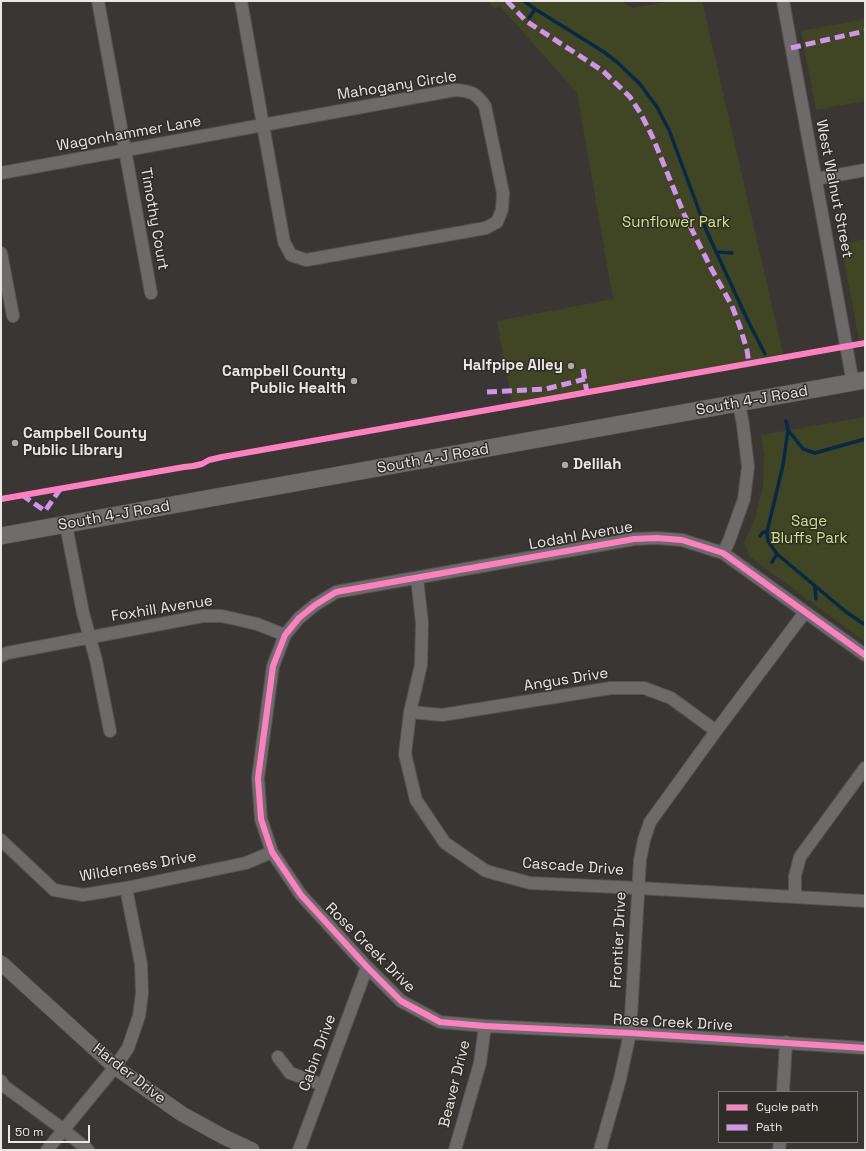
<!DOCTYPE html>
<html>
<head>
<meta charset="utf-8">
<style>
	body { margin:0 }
	#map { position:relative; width:866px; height:1151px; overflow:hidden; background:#393634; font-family:"Space Grotesk",sans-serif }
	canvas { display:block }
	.frame { position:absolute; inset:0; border:2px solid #eae7e5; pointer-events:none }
	.legend { position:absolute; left:718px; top:1091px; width:140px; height:52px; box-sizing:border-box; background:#302c28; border:1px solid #7a7774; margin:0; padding:5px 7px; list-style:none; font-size:12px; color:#eae7e5 }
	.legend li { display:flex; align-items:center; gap:8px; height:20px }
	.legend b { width:20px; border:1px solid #7a7774 }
	.scale { position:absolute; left:8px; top:1125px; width:82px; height:18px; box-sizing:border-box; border:2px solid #eae7e5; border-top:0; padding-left:5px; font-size:12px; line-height:14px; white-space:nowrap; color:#eae7e5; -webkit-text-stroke:3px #302c28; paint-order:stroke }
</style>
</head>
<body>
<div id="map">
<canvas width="866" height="1151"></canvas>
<div class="frame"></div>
<ul class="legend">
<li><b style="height:5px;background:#ff80c0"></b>Cycle path</li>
<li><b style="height:5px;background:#d193ec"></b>Path</li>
</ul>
<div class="scale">50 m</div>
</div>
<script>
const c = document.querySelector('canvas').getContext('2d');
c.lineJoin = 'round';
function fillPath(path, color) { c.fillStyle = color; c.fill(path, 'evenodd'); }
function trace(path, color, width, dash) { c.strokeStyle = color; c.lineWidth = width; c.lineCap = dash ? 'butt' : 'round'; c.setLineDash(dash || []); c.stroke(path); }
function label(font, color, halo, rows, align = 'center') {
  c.font = font + ' "Space Grotesk",sans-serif'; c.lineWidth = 3; c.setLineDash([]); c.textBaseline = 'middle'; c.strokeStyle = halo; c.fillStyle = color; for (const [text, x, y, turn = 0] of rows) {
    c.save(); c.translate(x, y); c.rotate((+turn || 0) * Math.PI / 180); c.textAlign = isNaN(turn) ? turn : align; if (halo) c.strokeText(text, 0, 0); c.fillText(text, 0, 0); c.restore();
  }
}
const green = new Path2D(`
	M488 1H621L632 8 672 1H702L783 354 512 404 497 321 613 299 577 93 500 6 494 8Z
	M865 19V101L816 110 801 31Z
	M865 239V339L859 340 841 244Z
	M865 417V642L749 556 744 543 755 518 763 486 764 456 761 435Z`);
const stream = new Path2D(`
	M524 1 535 9 604 52 617 62 640 84 657 107 669 130 707 232 748 321 765 354
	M529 18 535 9
	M716 252 732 253
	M786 421 788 430 783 465 767 532 768 541 777 554 845 611 865 625
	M788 430 803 449 815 453 865 439
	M760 536 763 532H767
	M772 562 777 554
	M815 587 816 599`);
const minor = new Path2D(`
	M98 1 151 293
	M783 1 853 383
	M455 90C471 91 476 93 485 106L503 193 502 210 497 222 486 228 306 260 291 255 284 242 263 125Z
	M1 173 263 125 241 1
	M816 179 865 170
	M1 253 13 316
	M66 525 83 613 96 660 110 731
	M723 553 729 541 744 499 748 467 743 425 739 404
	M417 578 422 623 421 665 410 712 405 754 416 800 445 843 486 871 530 883 638 888 865 901
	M865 655 723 553 682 540 657 538 634 539 336 592 315 605 299 618 285 635 273 666 258 778 261 819 272 852 301 895 367 967 401 1001 440 1022 485 1026 630 1033 865 1048
	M1 656 7 653 203 616H222L257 624 285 635
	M410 712 442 715 611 688H644L671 698 716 731
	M1 840 54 890 83 895 126 888 246 863 272 852
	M795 897V876L800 857 865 768
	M278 1057 290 1073 323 1085
	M1 1081 4 1086 64 1130 88 1150
	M783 1092 786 1042
	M47 1150 115 1067 128 1048 139 1016 142 993 141 964 126 888
	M299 1150 367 967
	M455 1150 480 1063 485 1026
	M600 1150 620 1079 630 1033 640 860 644 840 650 822 716 731 805 612
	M779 1150 780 1142`);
const tertiary = new Path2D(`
	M1 963 115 1067 182 1114 224 1137 252 1150`);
const secondary = new Path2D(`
	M1 536 865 380`);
const quiet = new Path2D(`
	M507 1 526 21 603 71 630 97 641 114 653 138 684 214 711 268 732 306 740 327 747 350 749 364
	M791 48 865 31
	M583 369 587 393
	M487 392 546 389 585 379
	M22 495 45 511 61 488`);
const cycleway = new Path2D(`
	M1 499 184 467 193 466 202 464 209 460 222 457 865 343
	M865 655 723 553 682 540 657 538 634 539 336 592 315 605 299 618 285 635 273 666 258 778 261 819 272 852 301 895 367 967 401 1001 440 1022 485 1026 630 1033 865 1048`);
const markers = [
	[571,366,4,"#aca9a7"],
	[354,381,4,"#aca9a7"],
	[15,443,4,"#aca9a7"],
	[565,465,4,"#aca9a7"]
];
const streetNames = [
	["Mahogany Circle",397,86,-9],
	["Wagonhammer Lane",129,134,-10],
	["West Walnut Street",834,189,79],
	["Timothy Court",154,219,80],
	["South 4-J Road",752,401,-10],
	["South 4-J Road",433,459,-10],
	["South 4-J Road",114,516,-10],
	["Lodahl Avenue",581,536,-10],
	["Foxhill Avenue",162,609,-9],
	["Angus Drive",566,680,-9],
	["Wilderness Drive",138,867,-10],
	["Cascade Drive",573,867,4],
	["Frontier Drive",619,940,-87],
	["Rose Creek Drive",370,948,45],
	["Rose Creek Drive",673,1023,3],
	["Cabin Drive",318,1053,-70],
	["Harder Drive",129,1074,38],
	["Beaver Drive",455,1084,-76]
];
const parkNames = [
	["Sunflower Park",676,223],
	["Sage",809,522],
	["Bluffs Park",809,539]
];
const poiNames = [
	["Halfpipe Alley",563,366],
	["Campbell County",346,372],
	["Public Health",346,389],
	["Campbell County",23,434,"left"],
	["Public Library",23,451,"left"],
	["Delilah",573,465,"left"]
];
fillPath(green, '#404624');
trace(stream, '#052946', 3.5);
trace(minor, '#545251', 14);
trace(tertiary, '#545251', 16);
trace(secondary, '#545251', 18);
trace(minor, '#6c6b6a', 12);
trace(tertiary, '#6c6b6a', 15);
trace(secondary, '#6f6d6b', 17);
trace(quiet, '#d193ec', 5, [10, 5]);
trace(cycleway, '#ff80c0', 6);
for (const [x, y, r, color] of markers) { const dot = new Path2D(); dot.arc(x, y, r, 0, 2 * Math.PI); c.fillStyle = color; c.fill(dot); trace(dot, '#302c28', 1.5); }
label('15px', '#eae7e5', '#302c28', streetNames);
label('15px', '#cfe484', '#302c28', parkNames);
label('bold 15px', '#eae7e5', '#302c28', poiNames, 'right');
</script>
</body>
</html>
